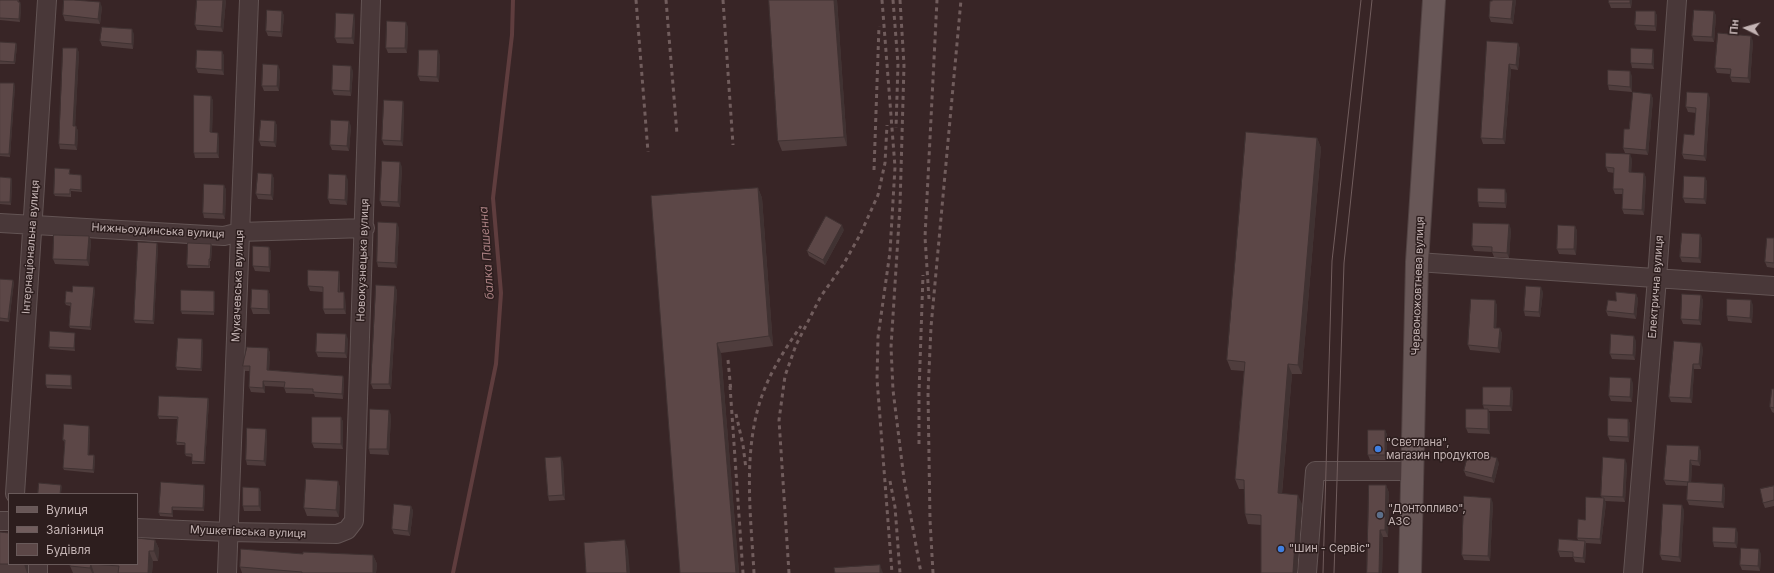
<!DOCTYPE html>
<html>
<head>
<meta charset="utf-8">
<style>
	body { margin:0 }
	#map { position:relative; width:1774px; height:573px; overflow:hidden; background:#382526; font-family:Inter,sans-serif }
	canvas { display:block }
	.legend { position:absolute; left:8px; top:493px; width:130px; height:72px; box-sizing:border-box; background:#2d1e1e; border:1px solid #695a5a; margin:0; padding:5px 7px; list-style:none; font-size:12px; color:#c4b4b4 }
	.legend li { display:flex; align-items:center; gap:8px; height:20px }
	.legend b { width:20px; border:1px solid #695a5a }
	.north { position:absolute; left:1726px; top:8px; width:40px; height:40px; -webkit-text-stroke:3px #2d1e1e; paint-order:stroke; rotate:275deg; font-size:11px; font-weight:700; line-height:16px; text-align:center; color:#c4b4b4 }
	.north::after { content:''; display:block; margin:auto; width:14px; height:18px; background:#c4b4b4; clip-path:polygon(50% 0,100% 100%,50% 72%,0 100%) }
</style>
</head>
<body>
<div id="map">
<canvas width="1774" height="573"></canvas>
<ul class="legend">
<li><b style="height:5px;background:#685757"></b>Вулиця</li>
<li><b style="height:5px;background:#715d5d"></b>Залізниця</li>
<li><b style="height:11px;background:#5c4747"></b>Будівля</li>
</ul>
<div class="north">Пн</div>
</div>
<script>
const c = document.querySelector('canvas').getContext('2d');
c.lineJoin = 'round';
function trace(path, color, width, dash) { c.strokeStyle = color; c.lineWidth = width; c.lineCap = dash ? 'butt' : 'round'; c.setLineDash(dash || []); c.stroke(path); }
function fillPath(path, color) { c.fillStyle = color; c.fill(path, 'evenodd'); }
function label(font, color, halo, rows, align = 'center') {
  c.font = font + ' Inter,sans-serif'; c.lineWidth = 3; c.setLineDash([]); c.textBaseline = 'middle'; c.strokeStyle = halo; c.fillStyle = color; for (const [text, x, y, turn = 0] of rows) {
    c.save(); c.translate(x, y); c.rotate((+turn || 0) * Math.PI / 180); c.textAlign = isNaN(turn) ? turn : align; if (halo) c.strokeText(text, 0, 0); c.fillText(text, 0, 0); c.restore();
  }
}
const stream = new Path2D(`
	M453 573 496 364 501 293 493 198 512 35 513 0`);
const minor = new Path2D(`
	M0 223 224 236 240 232 365 228
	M1417 262 1774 286
	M15 494 47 0
	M0 521H9
	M137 528 228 532 337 534 347 530 354 521 371 0
	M38 573V564
	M227 573 249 0
	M1307 573 1315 471H1411
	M1633 573 1657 278 1677 0`);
const major = new Path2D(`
	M1410 573 1417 262 1434 0`);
const tram = new Path2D(`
	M1323 573 1332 261 1361 0
	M1334 573 1344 263 1372 0`);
const rail = new Path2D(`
	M636 0 648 152
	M666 0 677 134
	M723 0 733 145
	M882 0 895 167 890 252 878 337 877 379 892 573
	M893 0 898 64 896 128
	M900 0 904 65 900 206 891 347 893 390 904 479 921 573
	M874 170 879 26
	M929 299 925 237 937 0
	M728 360 731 392
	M730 386 743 573
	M736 414 743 445 746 469
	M919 444V393L923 275
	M890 481 895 507 900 573
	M754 573C751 520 744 464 757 412 765 380 782 353 801 326
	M789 573 779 420 785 376 796 345 821 296 843 265 860 235 878 195 885 163 887 125
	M933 573 930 520 928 393 931 327 961 0`);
const wall = new Path2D(`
	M0 0H19V2L21 5 20 22 0 20Z
	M226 0 223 32 197 30 195 25Z
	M769 0H837L847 146 782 151 778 141Z
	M1492 0H1516L1513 24 1491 22 1489 17Z
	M1632 0 1631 8H1611L1609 3Z
	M102 7 100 24 65 21 63 15Z
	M282 11 284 16 282 37 268 36 266 31Z
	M1655 11 1657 16 1656 31 1637 30 1635 25Z
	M1714 11 1716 16 1714 42 1694 41 1692 36Z
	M355 19 354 44 337 43 335 38Z
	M408 27 407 53H388L386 48Z
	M134 34 133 49 102 46 100 41Z
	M1487 41 1518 43 1520 49 1518 70 1511 69 1505 144H1483L1481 138Z
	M1753 41 1750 83 1732 82 1730 77V74L1717 73 1715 68Z
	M0 42 16 43 17 46 15 64H0Z
	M77 48 79 53 75 126H76L78 131 77 150 60 149 59 144Z
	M222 51 224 56V75L198 73 196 68Z
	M1654 54V69L1632 68 1631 63Z
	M440 55 439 82 420 81 418 76Z
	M280 70 279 91H264L262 86Z
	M353 71 351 96 334 95 332 90Z
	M1632 76V92L1609 90 1608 85Z
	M0 83 15 86 10 157 0 156Z
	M1651 94 1653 99 1648 155 1625 153 1623 148 1629 129Z
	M211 96 213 101 212 132 219 138V158H195L194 153Z
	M1710 98 1706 161 1684 159 1682 154 1694 135 1696 113 1688 112 1686 107Z
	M403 101 404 106 403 146 384 145 382 140Z
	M275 121 277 126 276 147 261 146 259 141Z
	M351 126 349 151 332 150 330 145Z
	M1317 138 1321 148 1302 374H1292L1282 494 1302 504 1297 573H1261V525L1248 524 1245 514 1244 489H1239L1235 479 1244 371 1231 370 1227 360Z
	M1632 159 1631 172 1644 173 1646 178 1644 215 1624 214 1622 209 1623 194H1615L1613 189 1614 173 1608 172 1606 167Z
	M402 167 400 207 382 206 380 201Z
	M70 169V174L82 177V192L71 191V197L55 196 54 194Z
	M272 174 274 179 273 200 258 199 256 194Z
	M0 177 11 178 12 180 11 205 0 204Z
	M1705 177 1707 182 1706 204 1685 203 1683 198Z
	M348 180 347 205 330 204 328 199Z
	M224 185 226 190 225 219 204 218 203 213Z
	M758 188 762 198 773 346 721 353 739 573H680L651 196Z
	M1507 194 1506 208 1479 207 1478 202Z
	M1575 226 1577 231 1576 255 1559 254 1557 249Z
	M399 228 397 268 378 267 377 262Z
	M1511 229 1509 258 1494 257 1492 252 1474 251 1472 246Z
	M844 230 825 265 809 256 807 251Z
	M1700 234 1702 239 1701 263 1682 262 1680 257Z
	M89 236 91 241 89 266 55 264 53 259Z
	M1774 238V268L1767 267 1765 262Z
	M211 244 212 247 211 261H210V268H188L187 265Z
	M158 246 154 324 135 323 134 320Z
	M269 247 271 252 270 272 255 271 253 266Z
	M339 271 340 276V292L345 297 346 314H325L323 309V292L310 291 308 286Z
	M0 279 14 282 9 322 0 321Z
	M395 286 397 291 391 389H373L371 384Z
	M95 290 91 330 70 328 69 326 70 306 66 305 65 303 72 292Z
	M268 290 270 295V314H253L251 308Z
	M214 291 215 293 214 315 182 314 181 311Z
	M1543 292 1540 317 1525 316 1524 311Z
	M1636 294 1638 299 1636 319 1608 316 1606 311 1616 301Z
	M1701 295 1703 301 1701 325 1683 324 1681 319Z
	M1495 300 1497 306 1496 328H1500L1502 334 1500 353 1470 350 1468 345Z
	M1753 305 1752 323 1728 321 1727 316Z
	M75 335V351L50 349 49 347Z
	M348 339 347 358 318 357 316 352Z
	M1636 341 1635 360 1612 359 1610 354Z
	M203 342 202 371 177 370 176 367Z
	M268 348 270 353 269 370 343 376 344 381 343 399 315 397 314 394 286 393 284 387 265 386V393L251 392 249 387 250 371H245L243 366Z
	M1703 348 1701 369H1694L1692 403 1671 402 1669 397Z
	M72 377V389L47 388 46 385Z
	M1633 383 1632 402 1611 401 1609 396Z
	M1511 387 1513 392 1512 411H1488L1490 414V434L1468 433 1466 428 1484 409 1483 405Z
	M1774 389V413L1772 412 1770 407Z
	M208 398 209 400 205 464H192V457L186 456 185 454V445H177L176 442 177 419H159L158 416Z
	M391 415 389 455 370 454 369 449Z
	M341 417 343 422V449L314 448 312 443Z
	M1628 419 1630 424 1629 442 1610 441 1608 436Z
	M90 429 89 455H94L95 458 94 473 64 470 63 468 65 443 63 440Z
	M266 429 267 434 266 466 247 465 246 460Z
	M1385 430 1387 435V460H1370L1368 455Z
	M1701 451 1700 466 1692 465 1691 482 1723 484 1725 489 1724 508 1689 505 1687 500 1688 486 1666 485 1664 480Z
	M563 462 565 500 549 501 548 496Z
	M1499 463 1494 483 1466 476 1464 471Z
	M1627 464 1625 502 1605 501 1606 503 1601 544 1586 543V546L1585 563 1575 562 1573 557H1560L1558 551 1578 540 1577 538 1585 520 1602 498 1601 496Z
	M338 481 340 488 339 517 307 516 304 508Z
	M1386 485 1389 493 1388 537H1383L1382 573H1367Z
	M1774 486V506L1765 508 1763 503Z
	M205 488 204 511 173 510V517L160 516 159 513Z
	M259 488 261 493V511H244L243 506Z
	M1493 503 1490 561 1464 560 1462 555Z
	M411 506 413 511 410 536 394 534 392 529Z
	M1684 510 1681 562 1662 560 1660 555Z
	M0 532 9 564H28V573H0Z
	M1738 533 1737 548 1714 547 1713 542Z
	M155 540 159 549 158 561H153L152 573H73L70 566Z
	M303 554 373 555 377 564 376 573H242L240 567Z
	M1761 554 1760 571 1742 570 1740 565Z`);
const shadedWall = new Path2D(`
	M223 0H226L223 32 221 27Z
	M834 0H837L847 146 844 137Z
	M1513 0H1516L1513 24 1511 19Z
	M1630 0H1632L1631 8 1630 3Z
	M20 2 21 5 20 22 19 19Z
	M100 2 102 7 100 24 98 19Z
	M282 11 284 16 282 37 281 32Z
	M1655 11 1657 16 1656 31 1655 26Z
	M1714 11 1716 16 1714 42 1712 37Z
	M354 14 355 19 354 44 352 38Z
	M406 22 408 27 407 53 405 48Z
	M132 29 134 34 133 49 132 44Z
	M1751 36 1753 41 1750 83 1748 78Z
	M16 43 17 46 15 64 14 62Z
	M1518 43 1520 49 1518 70 1516 65Z
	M77 48 79 53 75 131 73 126Z
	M1653 49 1654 54V69L1652 64Z
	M438 50 440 55 439 82 437 77Z
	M222 51 224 56V75L222 70Z
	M1509 64 1511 69 1505 144 1503 139Z
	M278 65 280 70 279 91 277 86Z
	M351 66 353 71 351 96 350 91Z
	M1630 71 1632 76V92L1630 87Z
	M14 83 15 86 10 157 9 154Z
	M1708 93 1710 98 1706 161 1704 156Z
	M1651 94 1653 99 1648 155 1646 150Z
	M211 96 213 101 212 138 210 132Z
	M403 101 404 106 403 146 401 141Z
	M275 121 277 126 276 147 274 142Z
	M349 121 351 126 349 151 347 146Z
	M76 126 78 131 77 150 75 145Z
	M218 133 219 138V158L217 153Z
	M1317 138 1321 148 1302 374 1298 365Z
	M1630 154 1632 159 1631 177 1629 172Z
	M400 162 402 167 400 207 398 202Z
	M1644 173 1646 178 1644 215 1642 210Z
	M272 174 274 179 273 200 271 195Z
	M81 175 82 177V192L81 190Z
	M346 175 348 180 347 205 345 200Z
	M1705 177 1707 182 1706 204 1704 199Z
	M11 178 12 180 11 205 10 202Z
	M224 185 226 190 225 219 223 214Z
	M758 188 762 198 773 346 769 336Z
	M1505 189 1507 194 1506 208 1505 203Z
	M397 223 399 228 397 268 395 263Z
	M1509 224 1511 229 1509 258 1507 253Z
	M842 225 844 230 825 265 823 260Z
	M1575 226 1577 231 1576 255 1574 249Z
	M1700 234 1702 239 1701 263 1699 258Z
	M89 236 91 241 89 266 87 260Z
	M157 243 158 246 154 324 153 321Z
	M211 244 212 247 211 261 210 259Z
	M269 247 271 252 270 272 269 267Z
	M339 271 340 276 339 297 338 292Z
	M13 280 14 282 9 322 8 319Z
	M395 286 397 291 391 389 389 384Z
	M94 287 95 290 91 330 90 327Z
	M1541 287 1543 292 1540 317 1539 312Z
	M268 290 270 295V314L268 309Z
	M214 291 215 293 214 315Z
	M344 292 345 297 346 314 344 309Z
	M1636 294 1638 299 1636 319 1634 314Z
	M1701 295 1703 301 1701 325 1699 320Z
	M1495 300 1497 306 1496 333 1494 328Z
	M1751 300 1753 305 1752 323 1750 318Z
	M1500 328 1502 334 1500 353 1498 348Z
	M75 333V351L74 348Z
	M346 334 348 339 347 358 345 353Z
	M1634 336 1636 341 1635 360 1633 355Z
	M202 339 203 342 202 371 201 369Z
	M717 343 721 353 739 573H736Z
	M1701 343 1703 348 1701 369 1699 364Z
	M268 348 270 353 269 375 267 370Z
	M1288 364 1292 374 1281 503 1278 493Z
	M1693 364 1694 369 1692 403 1690 398Z
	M71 375 72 377V389L71 386Z
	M343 376 344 381 343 399 342 394Z
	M1631 378 1633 383 1632 402 1630 397Z
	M263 381 265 386V393L263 388Z
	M1511 387 1513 392 1512 411 1510 406Z
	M208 398 209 400 205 464 204 462Z
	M1488 409 1490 414V434L1488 429Z
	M389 410 391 415 389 455 387 449Z
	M341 417 343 422V449L341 444Z
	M1628 419 1630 424 1629 442 1628 437Z
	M89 426 90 429 89 458 88 455Z
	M266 429 267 434 266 466 264 461Z
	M1385 430 1387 435V460L1385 455Z
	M1699 446 1701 451 1700 466 1698 461Z
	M94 455 95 458 94 473 93 470Z
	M561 457 563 462 565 500 563 495Z
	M1497 458 1499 463 1494 483 1492 478Z
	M1625 459 1627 464 1625 502 1623 497Z
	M1690 460 1692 465 1691 487 1689 482Z
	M338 481 340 488 339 517 336 510Z
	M1723 484 1725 489 1724 508 1722 502Z
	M61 485 62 487 61 494H60Z
	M204 485 205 488 204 511 203 508Z
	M1386 485 1389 493 1388 537 1385 530Z
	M259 488 261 493V511L259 506Z
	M1298 495 1302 504 1297 573H1293Z
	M1491 498 1493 503 1490 561 1488 556Z
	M1604 498 1606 503 1601 544 1600 539Z
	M1682 505 1684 510 1681 562 1679 557Z
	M411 506 413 511 410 536 408 531Z
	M172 507 173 510V517L172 514Z
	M1736 528 1738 533 1737 548 1735 543Z
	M1380 530 1383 537 1382 573H1379Z
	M155 540 159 549 158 561 154 551Z
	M625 540 628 550 630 573H627Z
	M1585 541 1586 546 1585 563 1583 558Z
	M1759 549 1761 554 1760 571 1758 566Z
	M149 551 153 561 152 573H148Z
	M373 555 377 564 376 573H373Z
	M24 564H28V573H27Z
	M91 564 94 573H92L90 568Z
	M880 565 883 573H880Z`);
const building = new Path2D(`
	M0 0H18V2H20L19 19 0 18Z
	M64 0H74L100 2 98 19 63 15Z
	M197 0H223L221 27 195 25Z
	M769 0H834L844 137 778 141Z
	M1492 0H1513L1511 19 1489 17 1490 1H1492Z
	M1609 0H1630V3H1609Z
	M267 10 282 11 281 32 266 31Z
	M1694 10 1714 11 1712 37 1692 36Z
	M1636 11H1655V26L1635 25Z
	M336 13 354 14 352 38H335Z
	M387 21 406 22 405 48H386Z
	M102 27 132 29V44L100 41Z
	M1718 33 1751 36 1748 78 1730 77 1731 69 1715 68Z
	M1487 41 1518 43 1516 65 1509 64 1503 139 1481 138Z
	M0 42 16 43 14 62 0 61Z
	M63 48H77L73 126H76L75 145 59 144Z
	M1631 48 1653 49 1652 64 1631 63Z
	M197 50 222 51V70L196 68Z
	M419 50H438L437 77 418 76Z
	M263 64 278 65 277 86H262Z
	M333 65 351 66 350 91 332 90Z
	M1608 70 1630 71V87L1608 85Z
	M0 83H14L9 154H0Z
	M1633 92 1651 94 1646 150 1623 148 1624 129H1629Z
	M1687 92 1708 93 1704 156 1682 154 1684 134 1694 135 1696 108 1686 107Z
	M194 95 211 96 210 132 218 133 217 153H194Z
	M384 100 403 101 401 141 382 140Z
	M261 120 275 121 274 142 259 141Z
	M331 120 349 121 347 146 330 145Z
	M1246 132 1317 138 1298 365 1288 364 1278 493 1298 495 1293 573H1261V515L1245 514 1244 480 1235 479 1245 362 1227 360Z
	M1606 153 1630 154 1629 172 1644 173 1642 210 1622 209 1623 189H1613L1614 168 1606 167Z
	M382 161 400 162 398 202 380 201Z
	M55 168 70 169 69 174 81 175V190L70 189V194H54Z
	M258 173 272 174 271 195 256 194Z
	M329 174 346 175 345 200 328 199Z
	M1684 176 1705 177 1704 199 1683 198Z
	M0 177 11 178 10 202H0Z
	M204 184 224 185 223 214 203 213Z
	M758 188 769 336 717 343 736 573H680L651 196Z
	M1478 188 1505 189V203L1478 202Z
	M826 216 842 225 823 260 807 251Z
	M378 222 397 223 395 263 377 262Z
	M1473 223 1509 224 1507 253 1492 252V247L1472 246Z
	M1558 225 1575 226 1574 249H1557Z
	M1682 233 1700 234 1699 258 1680 257Z
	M54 235 89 236 87 260 53 259Z
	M1767 238H1774V263L1765 262Z
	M138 242 157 243 153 321 134 320Z
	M188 243 211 244 210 259H209V266L187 265Z
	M253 246 269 247V267L253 266Z
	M308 270 339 271 338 292H344V309H323V287L308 286Z
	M0 279 13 280 8 319 0 318Z
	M376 285 395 286 389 384H371Z
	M73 286 94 287 90 327 69 326 71 303H65L66 291 72 292Z
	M1526 286 1541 287 1539 312 1524 311Z
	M252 289 268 290V309L251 308Z
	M181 290 214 291V312L181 311Z
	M1616 292 1636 294 1634 314 1606 311 1608 300 1616 301Z
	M1682 294 1701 295 1699 320 1681 319Z
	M1471 299 1495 300 1494 328H1500L1498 348 1468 345Z
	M1727 299 1751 300 1750 318 1727 316Z
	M50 331 75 333 74 348 49 347Z
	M317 333 346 334 345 353 316 352Z
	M1611 334 1634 336 1633 355 1610 354Z
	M178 338 202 339 201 369 176 367Z
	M1674 341 1701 343 1699 364H1693L1690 398 1669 397Z
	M247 347 268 348 267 370 343 376 342 394 313 392V389L284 388 285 382 263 381V388L249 387 250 366H243Z
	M46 374 71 375V386L46 385Z
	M1610 377 1631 378 1630 397 1609 396Z
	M1483 387H1511L1510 406 1483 405Z
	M1772 389H1774V408L1770 407Z
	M159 396 208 398 204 462 192 461V454H185V443L176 442 178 417 158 416Z
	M370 409 389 410 387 449H369Z
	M1466 409H1488V429L1466 428Z
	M312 417H341V444L312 443Z
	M1608 418 1628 419V437L1608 436Z
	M64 424 89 426 88 455H94L93 470 63 468 65 440H63Z
	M247 428 266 429 264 461 246 460Z
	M1368 430H1385V455H1368Z
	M1667 445 1699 446 1698 461 1690 460 1689 482 1664 480Z
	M1469 451 1497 458 1492 478 1464 471Z
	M561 457 563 495 548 496 545 458Z
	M1603 457 1625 459 1623 497 1601 496Z
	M306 479 338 481 336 510 304 508Z
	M161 482 204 485 203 508 172 507V514L159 513Z
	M1688 482 1723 484 1722 502 1687 500Z
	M39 483 61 485 60 494H38Z
	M1369 485H1386L1385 530H1380L1379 573H1367Z
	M1774 486V500L1763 503 1760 489Z
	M243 487 259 488V506H243Z
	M1464 496 1491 498 1488 556 1462 555Z
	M1586 497 1604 498 1600 539 1577 538 1578 519 1585 520Z
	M394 504 411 506 408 531 392 529Z
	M1663 504 1682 505 1679 557 1660 555Z
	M1713 527 1736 528 1735 543 1713 542Z
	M0 532 9 533V564H0Z
	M137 538 155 540 154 551H149L148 573H118L119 566 91 564 90 568 70 566V564H137Z
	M1559 539 1585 541 1583 558 1573 557V552L1558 551Z
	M625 540 627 573H586L584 543Z
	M1741 548 1759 549 1758 566 1740 565Z
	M241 549 303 554V552L373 555V573H302V572L240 567Z
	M880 565V573H835L834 568Z`);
const markers = [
	[1378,449,4,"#3f7fe0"],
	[1380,515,4,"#5c6f8a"],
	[1281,549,4,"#3f7fe0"]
];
const streetNames = [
	["Нижньоудинська вулиця",158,231,3],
	["Інтернаціональна вулиця",31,247,-86],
	["Новокузнецька вулиця",363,260,-88],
	["Мукачевська вулиця",238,286,-88],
	["Червоножовтнева вулиця",1418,286,-88],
	["Електрична вулиця",1656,287,-86],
	["Мушкетівська вулиця",248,532,2]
];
const poiNames = [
	["\"Светлана\",",1386,443],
	["магазин продуктов",1386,456],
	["\"Донтопливо\",",1388,509],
	["АЗС",1388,522],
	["\"Шин - Сервіс\"",1289,549]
];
const waterNames = [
	["балка Пашенна",487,253,-94]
];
trace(stream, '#5f3d3e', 4);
trace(minor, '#635454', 20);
trace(major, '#514242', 24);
trace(minor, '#493839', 18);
trace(major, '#685757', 22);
trace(tram, '#715d5d', 1);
trace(rail, '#715d5d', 3, [4, 4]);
fillPath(wall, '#4f3d3d');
fillPath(shadedWall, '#403232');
fillPath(building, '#5c4747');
trace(building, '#403232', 1);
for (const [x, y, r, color] of markers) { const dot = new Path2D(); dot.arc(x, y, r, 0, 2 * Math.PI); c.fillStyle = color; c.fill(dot); trace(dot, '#2d1e1e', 1.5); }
label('11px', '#c4b4b4', '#2d1e1e', streetNames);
label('11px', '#c4b4b4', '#2d1e1e', poiNames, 'left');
label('italic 12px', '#a97f81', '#2d1e1e', waterNames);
</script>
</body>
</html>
